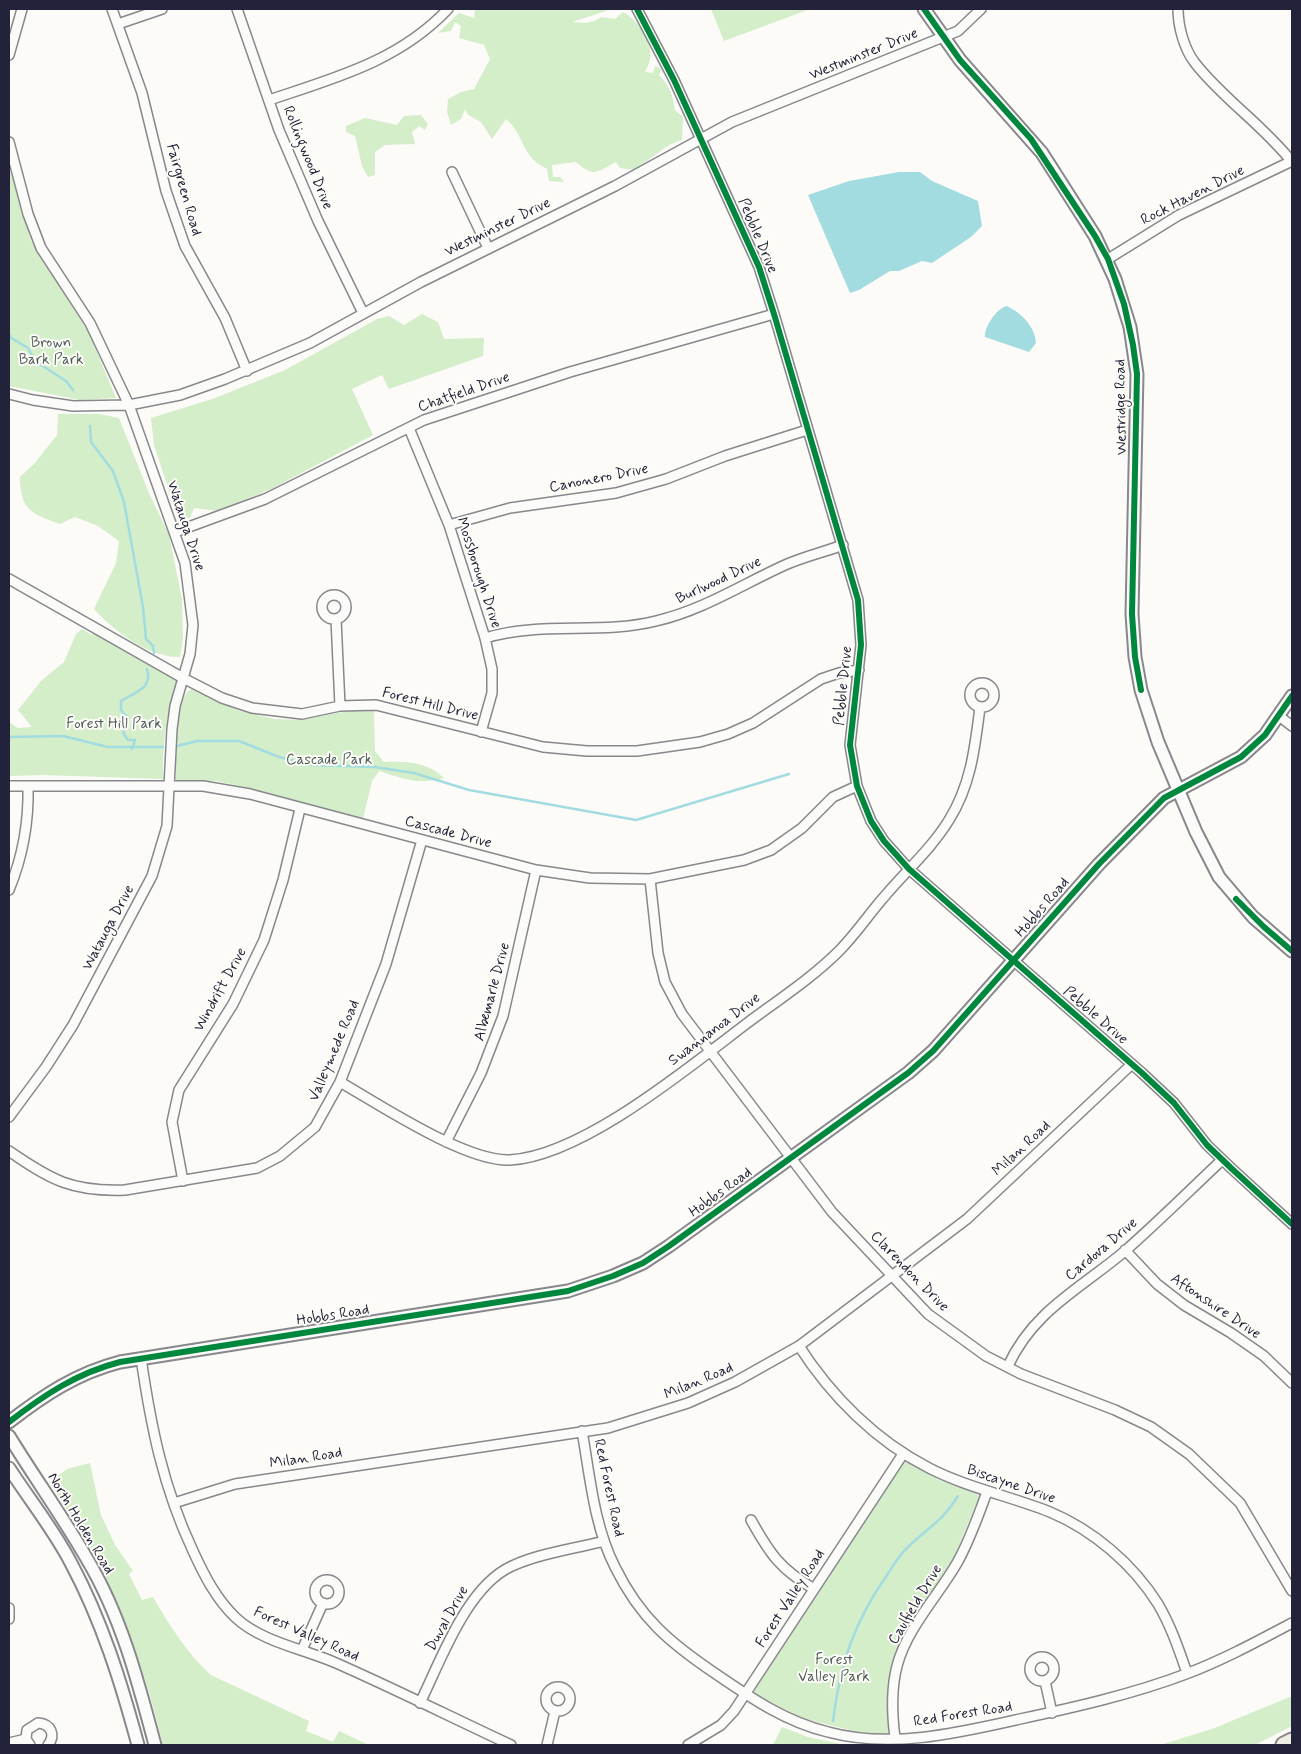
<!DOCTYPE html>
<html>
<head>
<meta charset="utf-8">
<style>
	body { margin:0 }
	#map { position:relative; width:1301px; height:1754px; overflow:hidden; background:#fcfbf8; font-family:Mynerve,sans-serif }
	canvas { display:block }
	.frame { position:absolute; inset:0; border:10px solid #22223b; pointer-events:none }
</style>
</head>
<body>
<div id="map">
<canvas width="1301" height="1754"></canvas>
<div class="frame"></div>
</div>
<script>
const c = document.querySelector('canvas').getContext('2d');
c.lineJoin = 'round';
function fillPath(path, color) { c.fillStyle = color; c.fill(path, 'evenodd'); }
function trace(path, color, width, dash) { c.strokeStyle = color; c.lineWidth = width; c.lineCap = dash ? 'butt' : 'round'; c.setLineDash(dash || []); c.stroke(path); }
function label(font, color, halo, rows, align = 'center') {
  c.font = font + ' Mynerve,sans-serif'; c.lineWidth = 4; c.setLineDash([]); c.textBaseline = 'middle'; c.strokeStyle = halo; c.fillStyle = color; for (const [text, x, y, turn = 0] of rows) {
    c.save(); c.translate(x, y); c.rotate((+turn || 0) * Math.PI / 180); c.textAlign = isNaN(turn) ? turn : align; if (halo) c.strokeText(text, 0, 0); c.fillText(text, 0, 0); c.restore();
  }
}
const green = new Path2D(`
	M475 9 609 10 572 22C583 23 592 24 601 17L615 19 623 12C637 19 654 43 650 60 649 64 647 68 645 72L653 73 655 66 662 69 659 75C670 86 673 95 675 110L683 117 682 140 669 145 634 170 620 168 616 162C597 172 594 178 576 162L552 165 553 177H560L564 182 549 181 547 169C519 155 526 136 506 119L492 139 481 122 468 115 465 109 461 119 451 125 447 112 448 99 461 92 474 89 490 59 484 45 459 38 461 26 455 22 451 31 438 33 459 13 474 18Z
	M711 9H810L724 41Z
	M421 115 428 124 425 130 419 126 412 132 415 144 385 145 375 152V175L368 177 362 166 355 136 346 132V126L365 118 397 125 404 116Z
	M9 166 31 241 89 333 116 398 80 400 9 386Z
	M422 314 438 322 444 339 484 338 483 356 389 389 382 375 352 389 373 435 273 488 218 511 194 508 190 518 177 515 154 445 151 418 215 398 285 370 377 319 389 316 404 325Z
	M58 414H99L119 418 149 493 169 535 182 599 183 639 180 657C148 657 115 632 94 609L116 563 119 541 98 526 75 517 60 524C32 514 20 510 20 477L34 464 57 435Z
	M82 629 92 635 94 632 178 677C166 715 163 739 163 779L42 775 9 776V722L18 728 32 727 18 710 41 681 64 662 76 634Z
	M191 689 240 711 275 719 301 720 359 709 374 711 375 751 384 762C405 761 428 762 444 778 417 785 404 779 379 771L372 781 363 819 249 788 216 781 176 780C176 763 174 697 191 689Z
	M905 1460 939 1480 980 1495 954 1557 906 1630 890 1672 888 1739 804 1719 753 1693Z
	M90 1463 101 1515 115 1545 133 1571 129 1574 142 1600 153 1597C169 1624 187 1654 211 1675L309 1721 306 1731 333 1742 339 1731 369 1745H163C148 1682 126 1618 97 1559 83 1533 65 1507 49 1482L67 1469Z
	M1292 1696V1726L1255 1745H1160L1212 1729Z
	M782 1727 808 1737 845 1745H773Z`);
const water = new Path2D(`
	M899 172H920L932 181 978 201 982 226 971 237 932 263 922 261 899 271H890L859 290 850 293 808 195 849 181Z
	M1007 306C1021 313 1035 326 1036 343L1029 352 985 337C984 327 997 308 1007 306Z`);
const stream = new Path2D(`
	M9 333 11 338 28 348 35 361 66 381 73 390
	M90 426 91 442 113 471 124 502 143 607 146 639 153 646 154 653
	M9 737 63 736 108 747H163
	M177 746 197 741H239L279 757 310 765 375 767 414 773 469 790 636 820 789 774
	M132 749 135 740H128L124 734 123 727 128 718 121 710V701C136 692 153 688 147 669
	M833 1721C840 1664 854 1622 887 1575 893 1566 899 1555 907 1548 928 1527 941 1523 958 1496`);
const street = new Path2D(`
	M112 9 142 93 166 191 185 246 225 318 247 371
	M237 9 279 130 318 221 363 313
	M637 9 674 80 759 267 774 314 858 600 861 645 850 745 857 786 871 821 884 841 909 869 1142 1073 1174 1103 1207 1145 1231 1168 1292 1224
	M1178 9C1178 26 1184 49 1195 63 1223 99 1263 125 1292 162
	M118 24 162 9
	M9 55 22 9
	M269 100C335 78 399 61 448 9
	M9 142 28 214 41 248 90 323 129 405 185 563 193 625 190 654 175 706 172 729 167 826 152 876 73 1025 46 1067 9 1117
	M452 172 488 248
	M1108 259 1179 215 1292 161
	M9 394 33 400 73 406 129 405 180 395 225 379 310 343 421 282 615 186 732 122 958 31 981 9
	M409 428 449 525 485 638 492 669V693L481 732
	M449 525 510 508 616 493 666 479 725 456 807 430
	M175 532 265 499 424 420 570 372 774 314
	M9 579 183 678 222 698 252 708 302 714 340 706 376 705 543 747 587 751H637L700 742 728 734 753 723 821 679 839 673 859 670
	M322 607a12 12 0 1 1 24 0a12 12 0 1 1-24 0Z
	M336 619 340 706
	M485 638C541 621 600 635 656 621 703 610 741 585 785 565 803 557 824 552 843 545
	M970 695a12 12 0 1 1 24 0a12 12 0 1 1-24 0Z
	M1279 716 1292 726
	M9 786H203L250 794 536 870 590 878 650 879 744 860 771 850 802 828 833 797 857 786
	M650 879 658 953 665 982 682 1014 832 1212 928 1314 986 1356 1021 1374 1115 1410 1151 1427 1189 1454 1240 1503 1292 1591
	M9 890C23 856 29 823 28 786
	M340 1082C380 1105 466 1162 510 1160 582 1156 688 1068 746 1024 778 1000 812 978 839 951 856 934 869 914 884 897 905 872 932 848 949 820 971 785 975 747 980 707
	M446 1142 481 1073 503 1016 536 870
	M9 1151C51 1180 72 1192 125 1190L257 1168 280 1156 315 1127 340 1082 386 964 422 840
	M183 1181 172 1122 179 1090 233 1004 264 940 283 880 300 809
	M1125 1250 1157 1284 1184 1305 1231 1333 1264 1356 1292 1383
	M799 1346C831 1396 876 1441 929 1468 968 1488 1010 1496 1050 1512 1093 1530 1133 1564 1158 1604 1171 1626 1179 1650 1187 1673
	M141 1358C151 1427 163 1487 193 1551 204 1575 216 1599 236 1618 262 1642 304 1649 336 1663 395 1689 453 1718 511 1745
	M1008 1366C1033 1311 1080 1289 1125 1251 1158 1222 1190 1190 1222 1160
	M582 1431C590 1476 594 1526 615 1567 640 1618 670 1643 716 1674 751 1698 786 1722 828 1732 891 1749 958 1733 1020 1719 1076 1707 1133 1694 1186 1674 1223 1660 1258 1641 1292 1623
	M174 1503 235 1484 608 1428 688 1403 735 1382 799 1346 967 1219 1132 1064
	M751 1520C770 1554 780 1569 814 1589
	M315 1592a12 12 0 1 1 24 0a12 12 0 1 1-24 0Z
	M9 1608V1619
	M302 1650 323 1603
	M1030 1669a12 12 0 1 1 24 0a12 12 0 1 1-24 0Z
	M1045 1681 1052 1713
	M546 1699a12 12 0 1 1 24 0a12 12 0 1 1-24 0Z
	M420 1703C441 1660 467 1586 512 1566 540 1553 574 1549 604 1541
	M895 1738C892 1715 891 1689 897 1666 907 1628 938 1596 957 1563 970 1540 978 1516 987 1492
	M9 1743 26 1739
	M30 1745 26 1739 27 1730 38 1723C51 1724 56 1735 48 1745
	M547 1745 555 1711
	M688 1745 721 1725 734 1711 903 1454`);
const secondary = new Path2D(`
	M924 9 960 60 1042 153 1095 236 1115 279 1130 327 1137 374 1132 614 1135 657 1141 690 1158 742 1196 832 1219 877 1253 917 1292 951
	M9 1422C44 1395 77 1373 120 1362L568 1291 613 1276 643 1263 669 1246 908 1073 933 1051 1099 864 1164 798 1241 757 1265 735 1292 696
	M9 1436C34 1477 63 1517 87 1559 121 1616 138 1681 155 1745
	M9 1468C29 1499 54 1530 71 1563 102 1621 121 1682 138 1745`);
const highway = new Path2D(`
	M1284 1745 1292 1741`);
const cycleway = new Path2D(`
	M637 9 674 80 759 267 774 314 858 600 861 645 850 745 857 786 871 821 884 841 909 869 1142 1073 1174 1103 1207 1145 1231 1168 1292 1224
	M924 9 960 60 1031 139 1095 236 1108 259 1124 304 1133 345 1137 374 1132 614 1135 657 1141 690
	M1236 899 1264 927 1292 951
	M9 1422C44 1395 77 1373 120 1362L568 1291 613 1276 643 1263 669 1246 908 1073 933 1051 1099 864 1164 798 1241 757 1265 735 1292 696`);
const streetNames = [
	["Westminster Drive",864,55,-22],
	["Rollingwood Drive",307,158,68],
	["Fairgreen Road",183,190,74],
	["Rock Haven Drive",1193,196,-27],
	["Westminster Drive",498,228,-26],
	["Pebble Drive",757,236,67],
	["Chatfield Drive",464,393,-19],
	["Westridge Road",1122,407,-91],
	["Canonero Drive",599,479,-11],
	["Watauga Drive",185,526,72],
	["Mossborough Drive",478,573,72],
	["Burlwood Drive",719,581,-25],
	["Pebble Drive",844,686,-84],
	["Forest Hill Drive",430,705,14],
	["Cascade Drive",448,833,15],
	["Hobbs Road",1043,908,-49],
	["Watauga Drive",109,928,-62],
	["Windrift Drive",221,990,-61],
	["Albemarle Drive",493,992,-75],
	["Pebble Drive",1095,1016,41],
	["Swannanoa Drive",715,1030,-37],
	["Valleymede Road",335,1051,-67],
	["Milan Road",1022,1149,-43],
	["Hobbs Road",721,1193,-36],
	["Cardova Drive",1102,1250,-40],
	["Clarendon Drive",909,1272,46],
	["Aftonshire Drive",1215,1307,34],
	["Hobbs Road",333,1316,-9],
	["Milan Road",699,1382,-23],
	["Milan Road",306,1459,-9],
	["Biscayne Drive",1011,1485,19],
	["Red Forest Road",608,1488,78],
	["North Holden Road",80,1524,59],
	["Forest Valley Road",791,1599,-57],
	["Caulfield Drive",916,1605,-59],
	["Duval Drive",448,1619,-61],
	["Forest Valley Road",306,1635,24],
	["Red Forest Road",963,1715,-9]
];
const parkNames = [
	["Brown",51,344],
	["Bark Park",51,361],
	["Forest Hill Park",114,725],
	["Cascade Park",329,761],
	["Forest",834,1661],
	["Valley Park",834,1678]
];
fillPath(green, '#d3eec9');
fillPath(water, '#a3dce0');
trace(stream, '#a3dce0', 2.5);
trace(street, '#88888c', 12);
trace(secondary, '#88888c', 15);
trace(highway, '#88888c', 19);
trace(street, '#fbfbf9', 9);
trace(secondary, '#fbfbf9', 11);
trace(highway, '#f0ede3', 15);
trace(cycleway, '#00873e', 6);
label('15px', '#22223b', '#fdfcf7', streetNames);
label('15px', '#4d5c5a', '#fdfcf7', parkNames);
</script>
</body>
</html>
